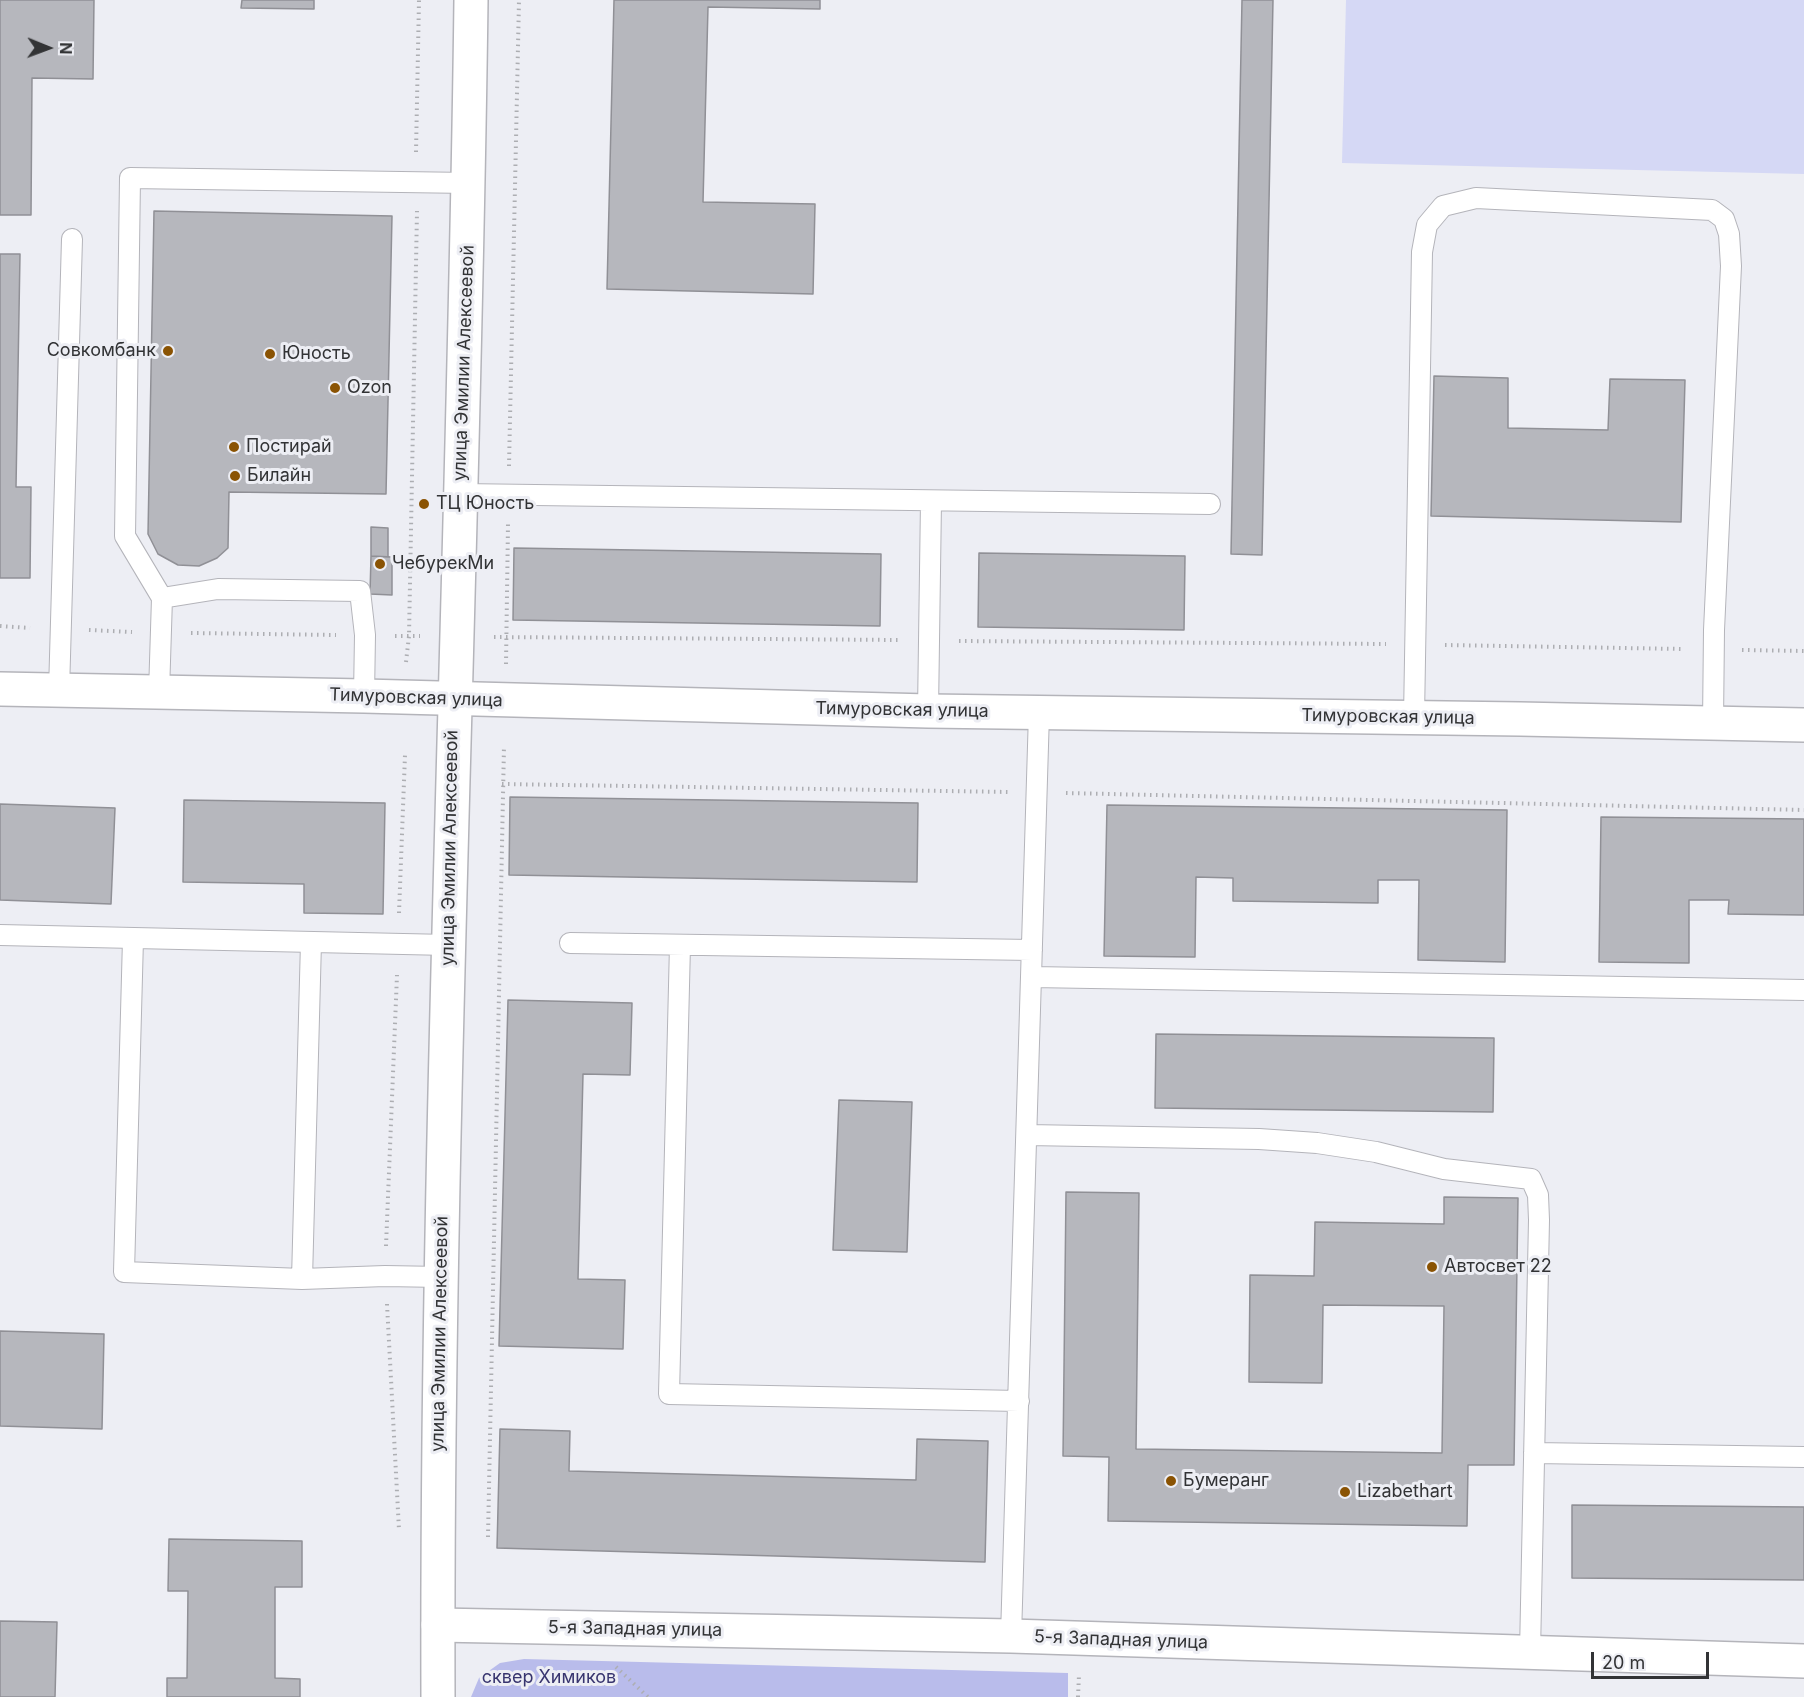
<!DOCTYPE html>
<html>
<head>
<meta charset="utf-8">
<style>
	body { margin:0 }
	#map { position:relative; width:1804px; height:1697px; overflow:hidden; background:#edeef4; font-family:Inter,sans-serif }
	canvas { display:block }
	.north { position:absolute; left:18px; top:18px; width:60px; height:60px; -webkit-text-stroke:4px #edeef4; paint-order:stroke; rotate:91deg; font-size:16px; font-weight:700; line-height:24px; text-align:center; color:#323335 }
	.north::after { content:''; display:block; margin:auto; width:21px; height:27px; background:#323335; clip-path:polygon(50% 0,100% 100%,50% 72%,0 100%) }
	.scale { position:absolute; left:1591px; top:1652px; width:118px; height:27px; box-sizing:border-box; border:3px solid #323335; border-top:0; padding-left:8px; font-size:18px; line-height:21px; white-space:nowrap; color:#323335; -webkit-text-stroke:4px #edeef4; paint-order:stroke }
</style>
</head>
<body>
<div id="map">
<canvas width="1804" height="1697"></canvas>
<div class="north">N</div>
<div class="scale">20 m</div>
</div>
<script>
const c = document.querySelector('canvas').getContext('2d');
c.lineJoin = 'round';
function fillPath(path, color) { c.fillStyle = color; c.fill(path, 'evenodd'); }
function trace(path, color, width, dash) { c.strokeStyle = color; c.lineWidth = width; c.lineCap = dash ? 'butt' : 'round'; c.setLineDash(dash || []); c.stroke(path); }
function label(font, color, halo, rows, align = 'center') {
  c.font = font + ' Inter,sans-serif'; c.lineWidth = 6; c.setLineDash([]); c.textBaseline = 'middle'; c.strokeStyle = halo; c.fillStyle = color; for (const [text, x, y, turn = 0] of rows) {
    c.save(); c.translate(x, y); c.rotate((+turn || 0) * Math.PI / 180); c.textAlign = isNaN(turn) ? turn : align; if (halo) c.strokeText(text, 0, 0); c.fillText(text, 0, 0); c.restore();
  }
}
const green = new Path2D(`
	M1346 0H1804V174L1342 163Z`);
const forest = new Path2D(`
	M524 1659 1068 1673V1697H471L479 1678 500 1663Z`);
const building = new Path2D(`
	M0 0H94L93 79 32 78 31 215H0Z
	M242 0H314V9L241 8Z
	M614 0H820V9L708 7 703 202 815 204 813 294 607 289Z
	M1242 0H1273L1262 555 1231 554Z
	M154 211 392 216 386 494 229 492 228 548 217 558 199 566 178 565 158 554 148 534Z
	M0 254H20L16 487H31L30 578H0Z
	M1434 376 1508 378V428L1608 430 1610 379 1685 380 1681 522 1431 516Z
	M371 527 388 528V557L371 556Z
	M514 548 881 554 880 626 513 620Z
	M979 553 1185 556 1184 630 978 627Z
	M371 556 392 557V595L370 594Z
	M510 797 918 803 917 882 509 875Z
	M184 800 385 803 383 914 304 913V884L183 882Z
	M0 804 115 808 111 904 0 900Z
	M1107 805 1507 810 1505 962 1418 960 1419 880H1378V903L1233 901V878L1196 877 1195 957 1104 956Z
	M1601 817 1804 819V915L1728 914 1729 900H1689V963L1599 962Z
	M508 1000 632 1003 630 1075 583 1074 578 1279 625 1280 623 1349 499 1346Z
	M1156 1034 1494 1038 1493 1112 1155 1108Z
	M839 1100 912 1102 907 1252 833 1250Z
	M1066 1192 1139 1193 1136 1449 1442 1453 1444 1306 1323 1305 1322 1383 1249 1382 1250 1275 1314 1276 1315 1222 1444 1224V1197L1518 1198 1514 1465H1468L1467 1526 1108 1521 1109 1457 1063 1456Z
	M0 1331 104 1334 102 1429 0 1426Z
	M500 1429 570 1431 569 1471 916 1480 917 1439 988 1441 985 1562 497 1548Z
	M1572 1505 1804 1507V1580L1572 1578Z
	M169 1539 302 1541V1587H275V1678L300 1679V1697H167V1678H187L188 1591H168Z
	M0 1621 57 1622 55 1697H0Z`);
const path = new Path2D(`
	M416 152 419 0
	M509 466 519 0
	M0 626 30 628
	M89 630 132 632
	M191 633 336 635
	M395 636H420
	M494 637 900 640
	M959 641 1386 644
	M1445 645 1683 649
	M1742 650 1804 651
	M406 662 409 636 417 211
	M506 664 508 524
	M502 784 1008 792
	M1066 793 1804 810
	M399 913 405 755
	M386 1246 397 975
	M387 1304 399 1530
	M488 1537 504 746
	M616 1667 648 1697
	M1078 1697 1079 1675`);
const lane = new Path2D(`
	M460 494 1210 504
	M162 598 125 536 130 178 469 183
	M59 691 72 239
	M159 693 162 598 218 589 360 591 365 635 364 696
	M928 711 931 501
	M1414 717 1422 252 1427 225 1443 206 1476 198 1712 210 1724 219 1729 234 1731 266 1714 630 1713 723
	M0 935 448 945
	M133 939 124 1272 302 1279 385 1276 441 1277
	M570 943 1032 950
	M680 945 669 1394 1019 1401
	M1032 977 1804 990
	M1027 1135 1259 1139 1317 1143 1376 1152 1444 1169 1531 1179 1538 1195 1539 1220 1530 1652
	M302 1279 311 942
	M1534 1453 1804 1457
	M1011 1636 1039 713`);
const street = new Path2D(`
	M0 689 364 696 928 711 1520 719 1804 725
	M438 1625 1011 1636 1804 1661`);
const secondary = new Path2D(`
	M438 1697C436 1131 464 566 471 0`);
const markers = [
	[168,351,6,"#8a5303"],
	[270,354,6,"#8a5303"],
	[335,388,6,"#8a5303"],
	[234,447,6,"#8a5303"],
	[235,476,6,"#8a5303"],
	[424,504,6,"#8a5303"],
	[380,564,6,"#8a5303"],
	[1432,1267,6,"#8a5303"],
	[1171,1481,6,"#8a5303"],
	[1345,1492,6,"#8a5303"]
];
const poiNames = [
	["Совкомбанк",156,351,"right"],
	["Юность",282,354],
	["Ozon",347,388],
	["Постирай",246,447],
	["Билайн",247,476],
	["ТЦ Юность",436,504],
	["ЧебурекМи",392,564],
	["Автосвет 22",1444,1267],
	["Бумеранг",1183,1481],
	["Lizabethart",1357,1492]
];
const streetNames = [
	["улица Эмилии Алексеевой",464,363,-88],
	["Тимуровская улица",416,698,2],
	["Тимуровская улица",902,710,1],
	["Тимуровская улица",1388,717,1],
	["улица Эмилии Алексеевой",450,848,-89],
	["улица Эмилии Алексеевой",440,1334,-89],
	["5-я Западная улица",635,1629,1],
	["5-я Западная улица",1121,1640,2]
];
const parkNames = [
	["сквер Химиков",549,1678]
];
fillPath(green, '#d5d8f5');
fillPath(forest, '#b9bceb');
fillPath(building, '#b6b7bd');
trace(building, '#909096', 1.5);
trace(lane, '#b4b4ba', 22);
trace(street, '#b4b4ba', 36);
trace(secondary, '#b4b4ba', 36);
trace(path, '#adaeb2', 4, [1.5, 4.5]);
trace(lane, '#fff', 20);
trace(street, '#fff', 33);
trace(secondary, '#fff', 33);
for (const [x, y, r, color] of markers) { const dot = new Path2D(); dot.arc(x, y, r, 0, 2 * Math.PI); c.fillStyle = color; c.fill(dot); trace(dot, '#edeef4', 2); }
label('18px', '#323335', '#edeef4', poiNames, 'left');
label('18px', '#323335', '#edeef4', streetNames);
label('18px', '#38356f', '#edeef4', parkNames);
</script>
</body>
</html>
